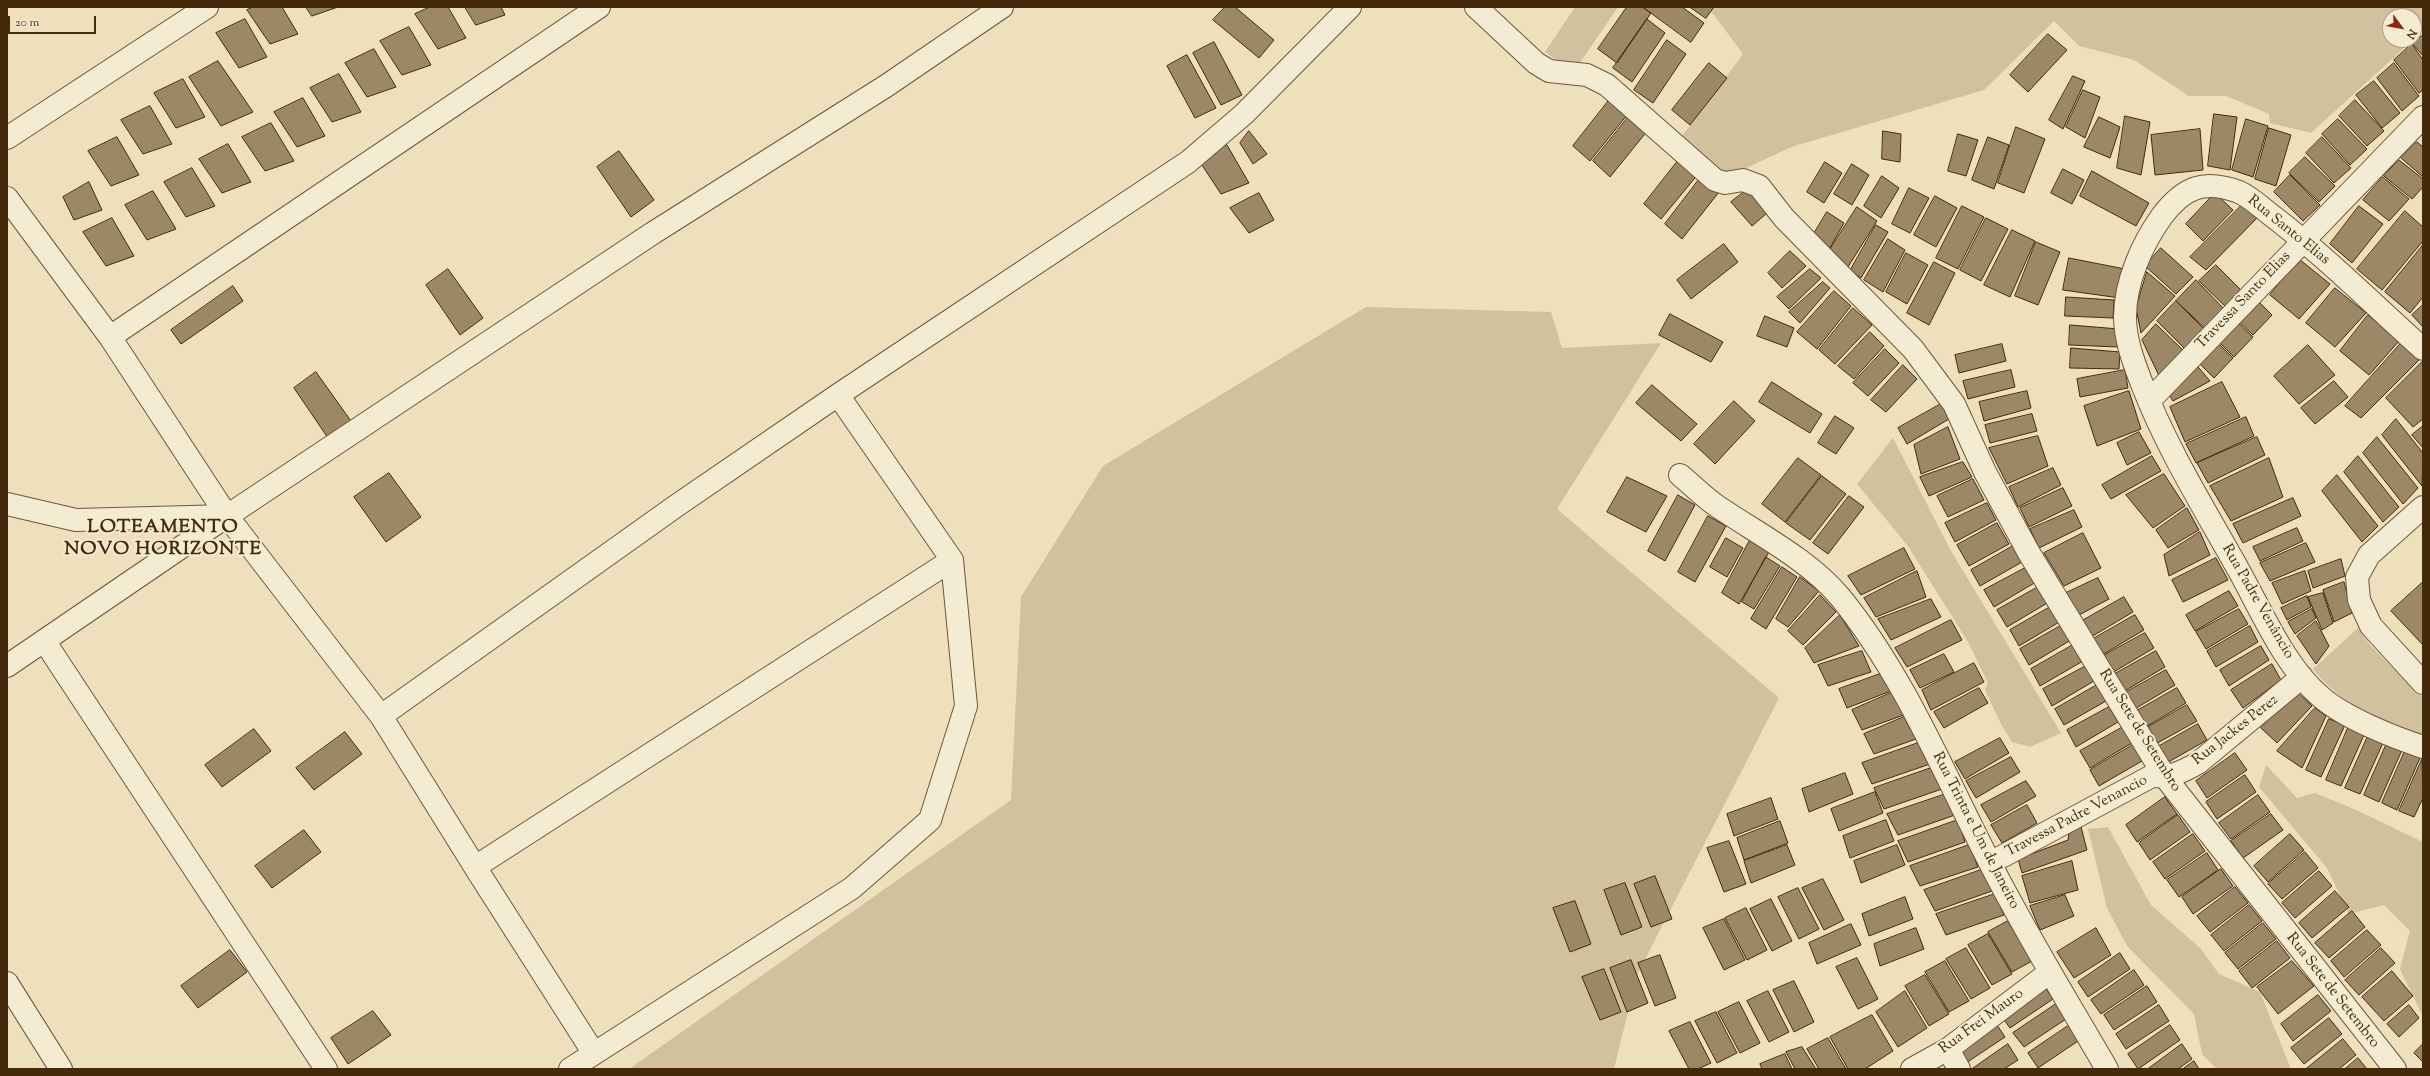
<!DOCTYPE html>
<html>
<head>
<meta charset="utf-8">
<style>
	body { margin:0 }
	#map { position:relative; width:2430px; height:1076px; overflow:hidden; background:#eee0bc; font-family:"Sorts Mill Goudy",serif }
	canvas { display:block }
	.frame { position:absolute; inset:0; border:8px solid #44290b; pointer-events:none }
	.north { position:absolute; left:2382px; top:8px; width:40px; height:40px; box-sizing:border-box; background:#f4ebd3; border:1px solid #ae9d83; border-radius:50%; rotate:122deg; font-size:11px; font-weight:700; line-height:16px; text-align:center; color:#44290b }
	.north::after { content:''; display:block; margin:auto; width:14px; height:18px; background:#8f2418; clip-path:polygon(50% 0,100% 100%,50% 72%,0 100%) }
	.scale { position:absolute; left:8px; top:16px; width:88px; height:18px; box-sizing:border-box; border:2px solid #44290b; border-top:0; padding-left:5px; font-size:12px; line-height:14px; white-space:nowrap; color:#44290b; -webkit-text-stroke:3px #f4ebd3; paint-order:stroke }
</style>
</head>
<body>
<div id="map">
<canvas width="2430" height="1076"></canvas>
<div class="frame"></div>
<div class="north">N</div>
<div class="scale">20 m</div>
</div>
<script>
const c = document.querySelector('canvas').getContext('2d');
c.lineJoin = 'round';
function fillPath(path, color) { c.fillStyle = color; c.fill(path, 'evenodd'); }
function trace(path, color, width, dash) { c.strokeStyle = color; c.lineWidth = width; c.lineCap = dash ? 'butt' : 'round'; c.setLineDash(dash || []); c.stroke(path); }
function label(font, color, halo, rows, align = 'center') {
  c.font = font + ' "Sorts Mill Goudy",serif'; c.lineWidth = 4; c.setLineDash([]); c.textBaseline = 'middle'; c.strokeStyle = halo; c.fillStyle = color; for (const [text, x, y, turn = 0] of rows) {
    c.save(); c.translate(x, y); c.rotate((+turn || 0) * Math.PI / 180); c.textAlign = isNaN(turn) ? turn : align; if (halo) c.strokeText(text, 0, 0); c.fillText(text, 0, 0); c.restore();
  }
}
const green = new Path2D(`
	M1575 7H1618L1573 73 1545 52Z
	M1708 7H2423V31L2414 39V16H2390V40H2413L2311 133 2270 123 2269 114 2226 96H2189L2134 60 2079 46 2054 21 1984 90 1791 147 1719 181 1677 143 1743 54Z
	M1366 307 1551 312 1562 348 1661 343 1557 509 1779 698 1637 975 1614 1069H629L1011 800 1021 597 1103 466Z
	M1893 438 1951 551 2061 733 2030 747 2012 742 2001 724 1985 690 1988 683 1968 642 1908 546 1857 484Z
	M2358 628 2370 645 2423 698V738C2382 723 2341 704 2313 669Z
	M2266 765 2297 798 2315 793 2354 809 2423 842V1017L2400 969 2410 931 2384 905 2349 914 2327 868 2259 787Z
	M2108 827 2151 905 2200 948 2219 974 2260 992 2291 1069H2217L2202 1054 2194 1014 2127 946 2107 908 2088 829Z`);
const building = new Path2D(`
	M254 7H282L298 34 270 44 247 10Z
	M306 7H338L312 16Z
	M430 7H448L466 38 438 49 415 14Z
	M465 7H501L505 15 476 25Z
	M1225 7H1235L1274 40 1259 58 1213 20Z
	M1627 7H1642L1651 13 1617 63 1598 49Z
	M1643 7H1682L1704 23 1691 42Z
	M1690 7H1714L1706 18Z
	M245 19 267 57 239 68 216 33Z
	M1647 19 1665 33 1632 82 1613 68Z
	M409 27 431 65 402 75 380 41Z
	M2048 34 2067 50 2028 92 2010 75Z
	M2423 35V56L2413 44Z
	M1667 40 1686 54 1653 103 1634 90Z
	M1214 42 1242 95 1221 105 1193 53Z
	M2412 44 2423 60V90L2419 93 2394 60Z
	M374 49 396 87 367 97 345 63Z
	M1187 55 1216 108 1195 118 1167 66Z
	M218 61 253 112 221 126 189 77Z
	M1709 63 1727 78 1690 125 1672 110Z
	M2394 63 2419 96 2402 111 2377 78Z
	M339 74 361 112 332 122 310 88Z
	M2073 76 2085 81 2063 129 2049 120Z
	M183 79 205 117 176 128 154 93Z
	M2374 81 2400 113 2382 128 2356 95Z
	M2083 90 2100 97 2085 138 2066 127Z
	M303 98 325 136 297 147 274 112Z
	M1610 99 1628 114 1590 161 1573 146Z
	M2355 100 2384 131 2367 146 2339 116Z
	M150 106 172 144 143 154 121 120Z
	M2214 114 2237 117 2230 170 2208 166Z
	M1630 115 1648 130 1610 177 1593 161Z
	M2125 116 2150 122 2141 175 2117 168Z
	M2099 117 2120 127 2110 158 2084 147Z
	M2246 119 2268 126 2253 177 2232 170Z
	M2338 119 2367 149 2350 165 2322 134Z
	M271 123 294 161 265 171 242 137Z
	M2016 127 2045 139 2024 193 1998 183Z
	M2269 128 2291 135 2276 186 2255 179Z
	M2200 129 2203 170 2155 175 2151 135Z
	M1249 131 1267 154 1253 164 1240 143Z
	M1883 131 1901 134 1900 162 1882 159Z
	M1958 134 1978 140 1966 176 1948 171Z
	M117 137 139 175 111 186 88 151Z
	M1988 137 2009 145 1994 189 1972 180Z
	M2322 137 2351 168 2334 183 2306 153Z
	M2417 142 2423 147V177L2401 158Z
	M228 144 251 182 222 193 199 159Z
	M1227 145 1249 183 1221 194 1198 159Z
	M619 151 654 200 631 217 597 167Z
	M1681 157 1699 173 1661 219 1644 204Z
	M2305 157 2335 186 2319 202 2289 173Z
	M2399 160 2423 179V187L2412 199 2384 176Z
	M1825 162 1842 173 1824 203 1807 192Z
	M1852 164 1869 175 1852 205 1834 194Z
	M192 168 215 206 186 217 164 182Z
	M2063 169 2084 180 2072 204 2051 193Z
	M2092 171 2149 203 2136 226 2080 196Z
	M2290 175 2320 205 2303 221 2274 192Z
	M1882 176 1899 188 1881 218 1864 206Z
	M1701 177 1719 192 1682 239 1665 224Z
	M2383 177 2409 199 2389 221 2363 200Z
	M89 182 102 210 74 220 63 197Z
	M1909 188 1929 198 1910 233 1892 224Z
	M1748 189 1767 213 1752 226 1731 202Z
	M153 191 176 229 147 240 125 205Z
	M1259 193 1274 220 1249 233 1230 208Z
	M2215 193 2233 210 2203 241 2186 224Z
	M1935 196 1957 208 1936 247 1914 235Z
	M2243 204 2258 217 2206 270 2190 257Z
	M1962 206 1984 217 1958 269 1936 258Z
	M2359 206 2383 224 2352 263 2330 244Z
	M1857 207 1877 221 1846 270 1826 256Z
	M2405 211 2423 227V241L2382 290 2357 269Z
	M1827 212 1844 223 1827 253 1809 242Z
	M112 218 134 256 106 266 83 232Z
	M1986 218 2008 229 1981 281 1960 270Z
	M1876 225 1888 232 1861 278 1850 271Z
	M2012 230 2035 241 2010 297 1984 285Z
	M1888 239 1905 250 1883 292 1864 280Z
	M2036 242 2060 252 2038 305 2015 296Z
	M1724 244 1738 262 1691 299 1677 280Z
	M2423 245V297L2410 313 2385 292Z
	M2161 248 2193 277 2176 294 2145 266Z
	M1790 251 1806 266 1782 288 1768 273Z
	M1906 253 1928 265 1907 304 1886 292Z
	M2069 258 2125 269 2120 298 2063 290Z
	M2299 259 2330 284 2299 319 2270 295Z
	M1934 262 1955 273 1929 325 1907 313Z
	M2216 265 2246 295 2230 311 2199 281Z
	M448 269 483 318 460 335 426 285Z
	M1810 269 1821 278 1789 309 1777 297Z
	M2147 272 2175 296 2141 333 2136 308Z
	M2196 280 2228 313 2209 332 2176 301Z
	M1823 282 1830 288 1800 323 1789 312Z
	M233 286 243 301 181 344 171 330Z
	M2335 288 2366 313 2335 347 2306 323Z
	M1834 291 1851 306 1817 349 1797 332Z
	M2066 297 2114 300 2113 318 2065 316Z
	M2255 298 2272 315 2253 335 2235 318Z
	M2176 301 2208 333 2189 353 2157 321Z
	M2423 305V327L2412 315Z
	M1853 308 1872 325 1835 364 1819 350Z
	M1670 314 1723 342 1711 362 1659 335Z
	M2368 315 2400 340 2369 375 2340 351Z
	M1765 316 1794 328 1787 347 1757 336Z
	M2235 320 2253 337 2234 357 2216 339Z
	M2156 324 2187 354 2161 380 2142 340Z
	M2070 325 2119 329 2118 347 2069 345Z
	M1870 332 1884 346 1854 379 1838 366Z
	M2215 340 2233 358 2214 378 2196 360Z
	M2403 341 2420 359 2361 418 2345 406Z
	M2002 344 2006 361 1959 373 1955 355Z
	M2308 345 2335 375 2299 404 2274 376Z
	M2071 348 2120 352 2119 369 2070 368Z
	M1885 349 1899 363 1868 396 1853 383Z
	M2193 361 2210 381 2173 401 2165 388Z
	M2423 361V419L2413 427 2386 398Z
	M1903 365 1917 379 1886 412 1871 400Z
	M2011 370 2015 387 1968 399 1963 381Z
	M2125 370 2128 388 2080 397 2077 379Z
	M316 372 351 421 328 438 294 388Z
	M2334 381 2348 397 2315 424 2301 408Z
	M1772 382 1822 414 1810 433 1759 402Z
	M2222 382 2240 417 2185 442 2170 407Z
	M1652 385 1697 424 1681 441 1636 403Z
	M2027 391 2031 408 1984 421 1979 402Z
	M2129 391 2141 429 2097 446 2084 406Z
	M1734 401 1755 421 1715 464 1694 444Z
	M1941 404 1949 419 1907 444 1898 428Z
	M2032 414 2037 431 1990 443 1985 425Z
	M1835 416 1854 428 1836 454 1818 443Z
	M2246 417 2254 436 2196 463 2186 444Z
	M2396 419 2423 453 2422 486 2382 435Z
	M2423 426V448L2412 435Z
	M1948 427 1960 459 1921 474 1914 445Z
	M2139 432 2151 453 2127 465 2117 443Z
	M2038 436 2048 466 2007 484 1989 448Z
	M2257 437 2265 455 2208 483 2197 463Z
	M2377 437 2418 488 2403 504 2363 453Z
	M2152 456 2161 471 2111 499 2102 485Z
	M2358 456 2399 507 2383 522 2344 472Z
	M1798 458 1821 475 1785 522 1762 504Z
	M2269 458 2283 497 2231 521 2210 486Z
	M1963 462 1972 477 1929 496 1920 477Z
	M2053 468 2061 485 2018 507 2009 487Z
	M389 473 421 517 386 542 354 497Z
	M2164 474 2185 506 2153 528 2126 495Z
	M2337 475 2378 526 2362 542 2322 491Z
	M1822 476 1846 494 1810 540 1786 523Z
	M1627 477 1667 496 1646 532 1607 512Z
	M1973 479 1984 500 1948 517 1937 496Z
	M2063 488 2072 506 2029 527 2020 508Z
	M1678 495 1695 505 1665 561 1648 551Z
	M1849 496 1864 507 1828 554 1813 543Z
	M2293 498 2301 516 2243 543 2233 524Z
	M1987 503 1996 520 1955 542 1945 523Z
	M2187 508 2199 530 2168 548 2156 530Z
	M2074 510 2082 527 2039 548 2030 529Z
	M1708 516 1726 526 1695 582 1678 572Z
	M1997 523 2009 544 1969 566 1957 545Z
	M2297 528 2303 541 2260 561 2253 547Z
	M2200 532 2210 555 2169 576 2164 555Z
	M2083 533 2101 568 2064 586 2044 553Z
	M1726 538 1743 548 1727 577 1710 567Z
	M1750 540 1769 552 1739 604 1722 593Z
	M2306 543 2315 562 2270 581 2260 563Z
	M2013 546 2022 562 1980 586 1971 570Z
	M1904 548 1915 569 1861 595 1848 576Z
	M1766 557 1780 566 1754 609 1742 602Z
	M2216 558 2228 580 2183 602 2172 580Z
	M2341 559 2345 576 2313 588 2308 571Z
	M1782 567 1797 577 1766 629 1751 619Z
	M2027 567 2036 582 1994 607 1984 590Z
	M1917 571 1926 597 1876 617 1864 598Z
	M2305 571 2311 591 2282 604 2272 583Z
	M1800 577 1819 591 1788 627 1776 619Z
	M2098 578 2109 599 2079 615 2066 593Z
	M2344 582 2352 613 2334 622 2323 590Z
	M2423 582V645L2391 611Z
	M2040 586 2049 602 2007 627 1997 610Z
	M2229 591 2238 606 2195 631 2186 615Z
	M2323 593 2333 623 2322 630 2308 597Z
	M1820 595 1836 612 1803 645 1788 631Z
	M2307 596 2311 607 2287 620 2281 608Z
	M2124 597 2133 612 2091 637 2082 621Z
	M1931 599 1941 617 1891 640 1878 619Z
	M2052 606 2061 621 2019 646 2010 630Z
	M2239 609 2248 624 2206 649 2196 632Z
	M2312 609 2316 618 2295 634 2288 622Z
	M1840 615 1859 646 1814 663 1805 648Z
	M2135 615 2144 630 2102 655 2093 639Z
	M1951 620 1962 640 1907 667 1895 648Z
	M2316 621 2329 646 2316 664 2297 636Z
	M2062 625 2071 640 2029 665 2020 649Z
	M2250 626 2258 642 2216 667 2207 651Z
	M2145 633 2154 648 2112 673 2103 656Z
	M2073 645 2083 661 2040 686 2031 669Z
	M2261 646 2269 660 2229 686 2220 670Z
	M1862 651 1871 672 1828 686 1818 665Z
	M2156 651 2165 667 2123 692 2113 675Z
	M1944 654 1954 672 1920 688 1910 670Z
	M1974 663 1984 682 1931 710 1922 690Z
	M2272 664 2281 680 2243 708 2231 690Z
	M2086 666 2094 681 2052 706 2043 689Z
	M2166 670 2175 685 2133 710 2123 694Z
	M1880 674 1891 691 1847 708 1839 689Z
	M2097 685 2106 701 2064 725 2055 709Z
	M1979 688 1988 703 1944 728 1934 712Z
	M2177 688 2186 703 2144 728 2135 712Z
	M1893 692 1904 715 1862 730 1852 710Z
	M2297 692 2312 706 2277 743 2261 728Z
	M2187 705 2197 721 2154 745 2145 729Z
	M2109 707 2118 722 2076 747 2067 730Z
	M2315 708 2326 716 2302 768 2277 751Z
	M1904 717 1916 739 1874 754 1864 734Z
	M2329 719 2345 725 2321 777 2306 770Z
	M2198 724 2207 740 2165 764 2156 748Z
	M2123 727 2132 743 2090 768 2080 751Z
	M2348 728 2364 735 2341 786 2326 780Z
	M254 729 271 751 222 787 205 765Z
	M345 732 362 754 314 790 296 768Z
	M2368 736 2383 743 2360 794 2345 788Z
	M2000 738 2009 753 1965 779 1955 762Z
	M1921 742 1930 764 1872 784 1862 763Z
	M2387 743 2402 750 2379 802 2364 795Z
	M2133 745 2142 761 2099 786 2090 770Z
	M2405 751 2420 758 2397 810 2382 803Z
	M2235 753 2247 770 2207 798 2196 781Z
	M2011 757 2020 772 1976 798 1966 781Z
	M2422 759 2423 798 2414 817 2399 811Z
	M1934 767 1942 789 1884 809 1874 788Z
	M1845 773 1853 794 1809 812 1802 789Z
	M2245 775 2256 792 2217 819 2206 802Z
	M2026 781 2036 796 1991 822 1981 805Z
	M1875 792 1883 813 1839 831 1831 809Z
	M1946 794 1955 815 1898 835 1887 814Z
	M2258 795 2270 812 2231 839 2219 823Z
	M2165 797 2177 814 2137 842 2126 825Z
	M1771 798 1778 819 1734 836 1727 814Z
	M2027 805 2037 823 2002 843 1991 825Z
	M2271 814 2283 830 2243 858 2231 841Z
	M2178 815 2190 832 2150 860 2139 843Z
	M1886 820 1894 841 1850 858 1843 836Z
	M1958 820 1965 842 1908 862 1898 841Z
	M1780 821 1788 843 1744 860 1737 838Z
	M2081 827 2087 850 2022 873 2018 859 2068 840 2069 833Z
	M304 830 321 852 272 888 255 866Z
	M2193 834 2205 851 2165 879 2153 862Z
	M2290 834 2304 850 2268 882 2254 866Z
	M1729 841 1746 884 1724 892 1707 848Z
	M1787 845 1795 865 1751 883 1744 861Z
	M1897 845 1905 865 1861 883 1854 861Z
	M1969 845 1978 867 1920 886 1910 866Z
	M2305 852 2318 868 2282 899 2268 884Z
	M2207 853 2218 870 2179 897 2167 880Z
	M2072 861 2078 890 2030 903 2022 876Z
	M1984 869 1992 891 1935 911 1924 890Z
	M2221 869 2233 886 2193 914 2182 897Z
	M2319 871 2332 886 2295 918 2282 903Z
	M1655 876 1672 919 1651 927 1634 884Z
	M1823 879 1844 920 1824 930 1802 888Z
	M1625 883 1642 927 1621 935 1604 890Z
	M2235 887 2248 903 2210 932 2197 916Z
	M1798 888 1819 929 1799 939 1778 897Z
	M2335 891 2349 907 2312 938 2299 923Z
	M1995 894 2004 915 1946 935 1936 914Z
	M2065 895 2074 916 2040 930 2030 906Z
	M1905 897 1913 919 1869 936 1862 914Z
	M1771 899 1792 941 1772 951 1750 909Z
	M1575 901 1591 944 1570 952 1553 908Z
	M2249 905 2262 921 2224 951 2211 935Z
	M1746 908 1767 950 1747 960 1725 918Z
	M2352 911 2365 927 2329 958 2315 943Z
	M1724 919 1745 960 1724 970 1703 928Z
	M2008 921 2032 961 2012 972 1988 932Z
	M2263 923 2276 939 2238 969 2225 953Z
	M1851 924 1861 945 1817 964 1809 943Z
	M1916 928 1924 949 1880 966 1874 944Z
	M2096 928 2111 955 2074 978 2057 952Z
	M2367 930 2381 945 2344 977 2331 961Z
	M1988 934 2012 974 1992 985 1968 945Z
	M2277 941 2290 958 2252 988 2239 971Z
	M1966 948 1990 988 1971 999 1946 959Z
	M2381 948 2395 963 2359 995 2345 980Z
	M230 950 247 972 198 1008 181 986Z
	M2120 953 2130 969 2088 997 2078 982Z
	M1660 955 1676 998 1655 1006 1638 963Z
	M1857 958 1878 999 1858 1009 1836 967Z
	M1631 960 1648 1003 1627 1012 1610 968Z
	M1945 961 1969 1001 1949 1012 1925 972Z
	M2292 961 2314 986 2278 1014 2257 987Z
	M1604 969 1621 1012 1600 1020 1582 977Z
	M2134 970 2144 985 2101 1014 2091 1000Z
	M2392 971 2413 996 2384 1021 2362 997Z
	M1925 975 1949 1014 1929 1026 1905 986Z
	M1794 981 1814 1022 1794 1032 1773 990Z
	M2043 984 2053 999 2010 1028 2000 1014Z
	M2147 986 2157 1002 2114 1030 2104 1015Z
	M1768 991 1789 1032 1769 1042 1747 1001Z
	M1905 991 1927 1028 1898 1047 1876 1012Z
	M2318 995 2331 1011 2293 1041 2281 1024Z
	M1739 1002 1760 1043 1740 1053 1718 1012Z
	M2056 1004 2066 1019 2024 1047 2013 1033Z
	M2159 1005 2169 1021 2126 1049 2116 1034Z
	M2409 1005 2419 1018 2399 1037 2387 1024Z
	M373 1011 391 1035 348 1064 331 1038Z
	M1716 1012 1737 1053 1717 1063 1695 1021Z
	M1872 1015 1893 1051 1865 1069H1848L1830 1037Z
	M2329 1018 2342 1034 2304 1064 2291 1048Z
	M1690 1022 1711 1063 1698 1069H1689L1669 1031Z
	M1995 1022 2005 1037 1963 1065 1953 1051Z
	M2071 1024 2081 1039 2038 1068 2028 1053Z
	M2170 1025 2180 1040 2138 1069 2128 1054Z
	M1828 1038 1846 1069H1819L1807 1049Z
	M2343 1039 2356 1055 2339 1069H2306Z
	M2008 1044 2018 1060 2004 1069H1972Z
	M2182 1044 2192 1059 2178 1069H2148Z
	M2423 1044V1062L2414 1053Z
	M1802 1047 1816 1069H1795L1786 1052Z
	M1785 1054 1792 1069H1762L1760 1064Z
	M2358 1058 2367 1069H2345Z
	M2194 1061 2199 1069H2183Z`);
const minor = new Path2D(`
	M1476 7 1536 63 1549 71 1587 75 1607 85 1715 180 1725 183 1743 180 1759 186 1784 218 1913 349 1954 404 1985 472 2029 553 2165 777 2395 1069
	M7 138 207 7
	M7 198 110 337 599 7
	M110 337 227 516 381 716 475 867 952 560
	M2423 349C2374 305 2327 258 2275 218 2264 210 2251 197 2239 192 2204 179 2184 187 2162 216 2142 244 2125 282 2125 317 2125 340 2134 363 2142 384 2167 449 2204 508 2238 569 2261 610 2285 667 2321 697 2345 718 2393 737 2423 747
	M2149 401 2423 117
	M1680 475C1692 485 1704 497 1717 506 1758 534 1808 559 1840 597 1904 675 1943 772 1989 861 2025 932 2067 1000 2107 1069
	M2423 507 2369 555 2357 577 2359 600 2371 626 2423 683
	M45 642 326 1069
	M7 666 227 516
	M381 716 676 506 838 395 1188 162 1244 114 1350 7
	M1990 863 2152 776C2170 778 2182 772 2198 763L2302 677
	M475 867 593 1052
	M7 983 61 1069
	M1948 1049 1959 1069
	M570 1069 852 888 930 820 966 706 952 560 838 395
	M1912 1069 1948 1049 2050 972`);
const tertiary = new Path2D(`
	M7 504 76 520 227 516 653 233 886 86 1002 7`);
const streetNames = [
	["Rua Santo Elias",2288,231,39],
	["Travessa Santo Elias",2244,301,-46],
	["Rua Padre Venâncio",2257,602,60],
	["Rua Sete de Setembro",2139,731,58],
	["Rua Jackes Perez",2236,731,-38],
	["Travessa Padre Venancio",2077,817,-28],
	["Rua Trinta e Um de Janeiro",1975,831,63],
	["Rua Sete de Setembro",2332,991,52],
	["Rua Frei Mauro",1982,1022,-36]
];
const districtNames = [
	["LOTEAMENTO",163,529],
	["NOVO HORIZONTE",163,551]
];
fillPath(green, '#d1c19e');
fillPath(building, '#9c8867');
trace(building, '#44290b', 1);
trace(minor, '#6e5737', 24);
trace(tertiary, '#6e5737', 24);
trace(minor, '#f4ebd3', 22);
trace(tertiary, '#f4ebd3', 22);
label('15px', '#44290b', '#f4ebd3', streetNames);
c.letterSpacing = '1px';
label('bold 19px', '#44290b', '#f4ebd3', districtNames);
c.letterSpacing = '0px';
</script>
</body>
</html>
